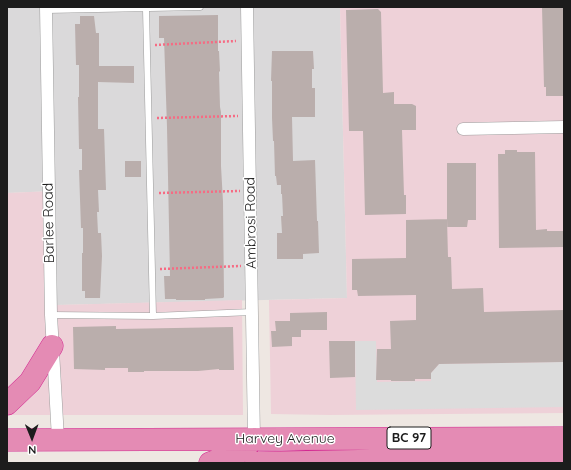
<!DOCTYPE html>
<html>
<head>
<meta charset="utf-8">
<style>
	body { margin:0 }
	#map { position:relative; width:571px; height:470px; overflow:hidden; background:#eee7e2; font-family:Quicksand,sans-serif }
	canvas { display:block }
	.frame { position:absolute; inset:0; border:8px solid #1c1c1c; pointer-events:none }
	.north { position:absolute; left:12px; top:418px; width:40px; height:40px; -webkit-text-stroke:3px #fff; paint-order:stroke; rotate:179deg; font-size:11px; font-weight:700; line-height:16px; text-align:center; color:#1c1c1c }
	.north::after { content:''; display:block; margin:auto; width:14px; height:18px; background:#1c1c1c; clip-path:polygon(50% 0,100% 100%,50% 72%,0 100%) }
</style>
</head>
<body>
<div id="map">
<canvas width="571" height="470"></canvas>
<div class="frame"></div>
<div class="north">N</div>
</div>
<script>
const c = document.querySelector('canvas').getContext('2d');
c.lineJoin = 'round';
function fillPath(path, color) { c.fillStyle = color; c.fill(path, 'evenodd'); }
function trace(path, color, width, dash) { c.strokeStyle = color; c.lineWidth = width; c.lineCap = dash ? 'butt' : 'round'; c.setLineDash(dash || []); c.stroke(path); }
function label(font, color, halo, rows, align = 'center') {
  c.font = font + ' Quicksand,sans-serif'; c.lineWidth = 3; c.setLineDash([]); c.textBaseline = 'middle'; c.strokeStyle = halo; c.fillStyle = color; for (const [text, x, y, turn = 0] of rows) {
    c.save(); c.translate(x, y); c.rotate((+turn || 0) * Math.PI / 180); c.textAlign = isNaN(turn) ? turn : align; if (halo) c.strokeText(text, 0, 0); c.fillText(text, 0, 0); c.restore();
  }
}
const residential = new Path2D(`
	M7 7H340L347 298 57 305 54 191 7 193Z`);
const commercial = new Path2D(`
	M340 7H564V413L329 415 271 414 269 300 347 298Z
	M54 191 57 305 242 300 243 415H7V193Z`);
const parking = new Path2D(`
	M355 341H376L377 382 431 381V373L439 364 564 362V407L356 410Z`);
const building = new Path2D(`
	M542 7H564V96H546V87H544Z
	M378 9 381 12 383 93 394 92V104H412L416 106V130H402L404 195H406V214L365 215 363 131H349L346 10Z
	M218 15V51H219L220 71 219 72 220 107 221 112V166L223 202 224 297 223 298 205 299V300H176V299H165L164 276H170L167 127 164 38H159V16Z
	M80 16H94L96 33H99V66H134V83L98 82V129H104L106 190H98L99 212H97L98 233H101L102 256 100 298H85V291H82V253H83V228H81L79 170H82V149H79L78 97H79V65H76L75 24H80Z
	M272 51H313L314 69H312V88H315V117H292L293 161 315 160 317 221H318L319 253 303 254V259H277V233H282L281 216H283L282 194H281V185H277L276 176H275L274 141H273L272 118V81H271Z
	M505 150H517V152H535L536 230 547 229V231H564V247L499 248 498 154H505Z
	M125 161H141V177H125Z
	M447 163H476V220H468L467 227H447Z
	M447 219 448 257H451L452 289 483 288 484 312 564 310 563 362 439 364 431 373V379H415V381H391V380H376L377 349H391L390 321 416 320V295L358 296 357 290H352V259L406 258V220Z
	M327 312V330H301V337H292V346L272 347 271 331H276L275 321H290V313Z
	M116 326V329L233 327 234 370H219V369L198 371H144V372H128V368H105V370L74 369 73 327Z
	M329 341H355V377L330 378Z`);
const path = new Path2D(`
	M155 45 236 41
	M157 118 238 116
	M159 193 240 191
	M160 269 241 266`);
const lane = new Path2D(`
	M146 9 153 316
	M46 10 200 7
	M51 315 153 316 252 312`);
const street = new Path2D(`
	M46 7 51 315 58 439
	M247 7 254 439
	M463 129 564 127`);
const highway = new Path2D(`
	M7 404 30 382 52 346
	M7 440 564 438
	M210 463 240 452 254 439
	M256 463 564 457`);
const shields = [
	[409,438,44]
];
const shieldNames = [
	["BC 97",409,438]
];
const streetNames = [
	["Barlee Road",49,223,-91],
	["Ambrosi Road",251,223,-91],
	["Harvey Avenue",285,439]
];
fillPath(residential, '#dad9da');
fillPath(commercial, '#eed1d8');
fillPath(parking, '#dcdcdc');
fillPath(building, '#baaeac');
trace(lane, '#9d9d9d', 7);
trace(street, '#9d9d9d', 13);
trace(highway, '#d32891', 23);
trace(path, '#f66b83', 2.5, [2, 2]);
trace(lane, '#fff', 6);
trace(street, '#fff', 12);
trace(highway, '#e48bb4', 22);
for (const [x, y, w] of shields) { const box = new Path2D(); box.roundRect(x - w / 2, y - 11, w, 22, 3); c.fillStyle = '#fff'; c.fill(box); trace(box, '#1c1c1c', 1); }
label('bold 13px', '#1c1c1c', null, shieldNames);
label('14px', '#1c1c1c', '#fff', streetNames);
</script>
</body>
</html>
